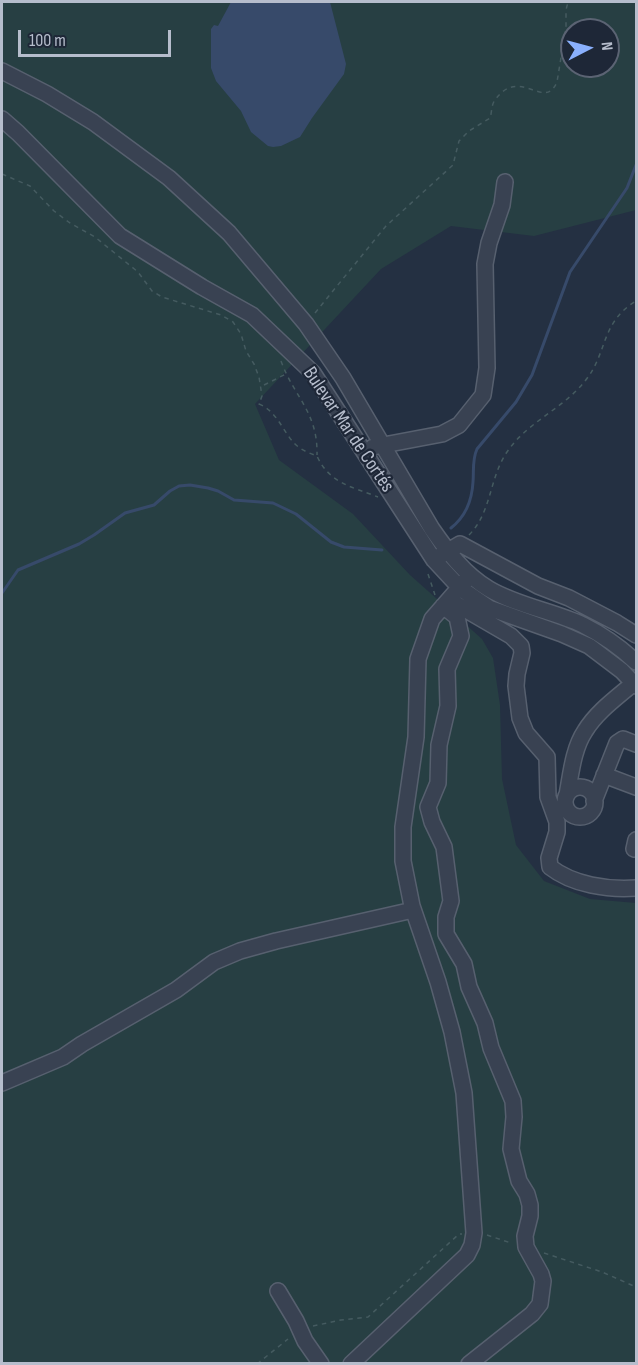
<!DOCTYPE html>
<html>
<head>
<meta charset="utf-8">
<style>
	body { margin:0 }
	#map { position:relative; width:638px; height:1365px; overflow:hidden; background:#243042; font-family:"Sofia Sans Condensed",sans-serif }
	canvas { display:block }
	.frame { position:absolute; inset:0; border:3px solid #b6bdcc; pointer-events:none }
	.north { position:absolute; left:560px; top:18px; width:60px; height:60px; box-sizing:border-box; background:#1e2737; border:2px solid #5b6373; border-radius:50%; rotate:84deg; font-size:16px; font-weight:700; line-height:24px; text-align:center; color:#b6bdcc }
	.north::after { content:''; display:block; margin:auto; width:21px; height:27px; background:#8ab0fd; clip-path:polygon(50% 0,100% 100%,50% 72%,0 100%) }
	.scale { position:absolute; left:18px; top:30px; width:153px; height:27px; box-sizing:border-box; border:3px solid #b6bdcc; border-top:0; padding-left:8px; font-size:18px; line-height:21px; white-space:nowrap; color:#b6bdcc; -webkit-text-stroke:4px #1e2737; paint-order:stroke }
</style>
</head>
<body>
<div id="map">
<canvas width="638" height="1365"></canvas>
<div class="frame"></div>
<div class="north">N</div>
<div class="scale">100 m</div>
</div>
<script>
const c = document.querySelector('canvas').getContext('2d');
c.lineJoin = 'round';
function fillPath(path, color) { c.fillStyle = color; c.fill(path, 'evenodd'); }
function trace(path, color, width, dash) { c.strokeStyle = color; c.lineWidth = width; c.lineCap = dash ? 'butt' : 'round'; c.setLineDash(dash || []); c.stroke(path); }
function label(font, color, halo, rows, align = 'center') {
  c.font = font + ' "Sofia Sans Condensed",sans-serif'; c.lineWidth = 4.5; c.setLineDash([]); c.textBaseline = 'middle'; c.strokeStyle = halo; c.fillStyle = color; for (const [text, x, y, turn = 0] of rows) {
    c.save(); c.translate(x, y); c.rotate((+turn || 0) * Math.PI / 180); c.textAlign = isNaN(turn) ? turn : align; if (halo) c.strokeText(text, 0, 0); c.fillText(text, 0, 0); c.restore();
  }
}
const green = new Path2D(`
	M2 2H636V210L534 236 451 226 381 269 255 404 279 460 353 514 410 575 482 639 493 658 500 705 502 779 516 845 544 881 590 899 636 903V1363L2 1364ZM572 30H608V66H572Z`);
const water = new Path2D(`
	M231 2H330L346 64 344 74 312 118 300 137 281 146 273 147 268 146 251 132 241 111 216 81 211 68V29L214 25 218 26Z`);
const stream = new Path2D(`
	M451 528C465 517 472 500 473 482 474 470 472 460 477 449L516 402 532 375 570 272 627 188 636 165
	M2 593 18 570 79 544 94 535 125 513 154 505 170 491 179 486 190 485 208 488 218 491 234 500 273 503 296 514 331 542 344 547 382 550`);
const path = new Path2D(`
	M2 174 30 186 54 211 70 223 95 237 138 272 152 291 162 297 221 315 233 322 241 334 246 351 254 364 259 377 262 396 259 404C277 411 283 432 295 444 301 450 309 453 317 456 329 483 352 487 378 497
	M315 313 386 226 453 165 459 141 469 131 490 118C492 113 491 105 495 100 520 65 544 112 557 82L566 27V10L568 2
	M281 361C294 397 318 412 317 455
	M264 385 286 374
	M469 535C492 512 489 478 507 452 527 422 563 409 585 381 608 353 600 323 636 301
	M428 574 435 595
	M487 1235 511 1243
	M544 1253 602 1272 636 1287
	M313 1326 341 1320 368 1317 459 1234H462
	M257 1364 288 1339`);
const minor = new Path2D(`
	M2 71 47 94 93 122 169 178 229 233 306 324 343 378 432 529C448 552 464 574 489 589 518 606 553 611 583 625 603 635 621 648 636 662
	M2 119 18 133 120 236 202 287 252 315 313 373 434 560 460 588 489 608 562 634 589 646 622 671 636 686
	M373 447 442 434 459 425 483 395 487 368 485 264 489 243 502 205 505 182
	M440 556 460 544 538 586 569 598 617 623 636 635
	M449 600 511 636 521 646 522 653 517 674 516 686 520 718 526 733 547 757 548 797 557 822V832L549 858 550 867C573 885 608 890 636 888
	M443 606 457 617 461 636 447 669 448 706 439 745 438 783 428 807 432 822 444 847 451 901 446 917V934L464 964 469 987 485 1023 491 1048 513 1101 514 1117 511 1149 519 1181 527 1194 530 1205V1216L525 1236 526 1247 541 1274 543 1281 540 1304 532 1314 469 1364
	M604 775 636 787
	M565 802a15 15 0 1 1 30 0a15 15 0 1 1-30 0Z
	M567 795C571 774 573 749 585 731 597 711 619 696 636 681
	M594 801 617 743 623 739 636 744
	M634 849 636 840
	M2 1083 63 1057 82 1044 176 990 214 962 240 951 276 941 413 910
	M278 1291 296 1321 305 1341 321 1364
	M351 1364 467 1255 472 1245 474 1233 464 1093 452 1032 438 982 412 906 403 861V827L416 737 418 659 432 619 466 580`);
const streetNames = [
	["Bulevar Mar de Cortés",348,430,56]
];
fillPath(green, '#273f43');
fillPath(water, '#374a6a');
trace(stream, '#374a6a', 3);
trace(minor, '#57606f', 18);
trace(path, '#455b60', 1.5, [4.5, 4.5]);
trace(minor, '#394252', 15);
label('20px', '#b6bdcc', '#1e2737', streetNames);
</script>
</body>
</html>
